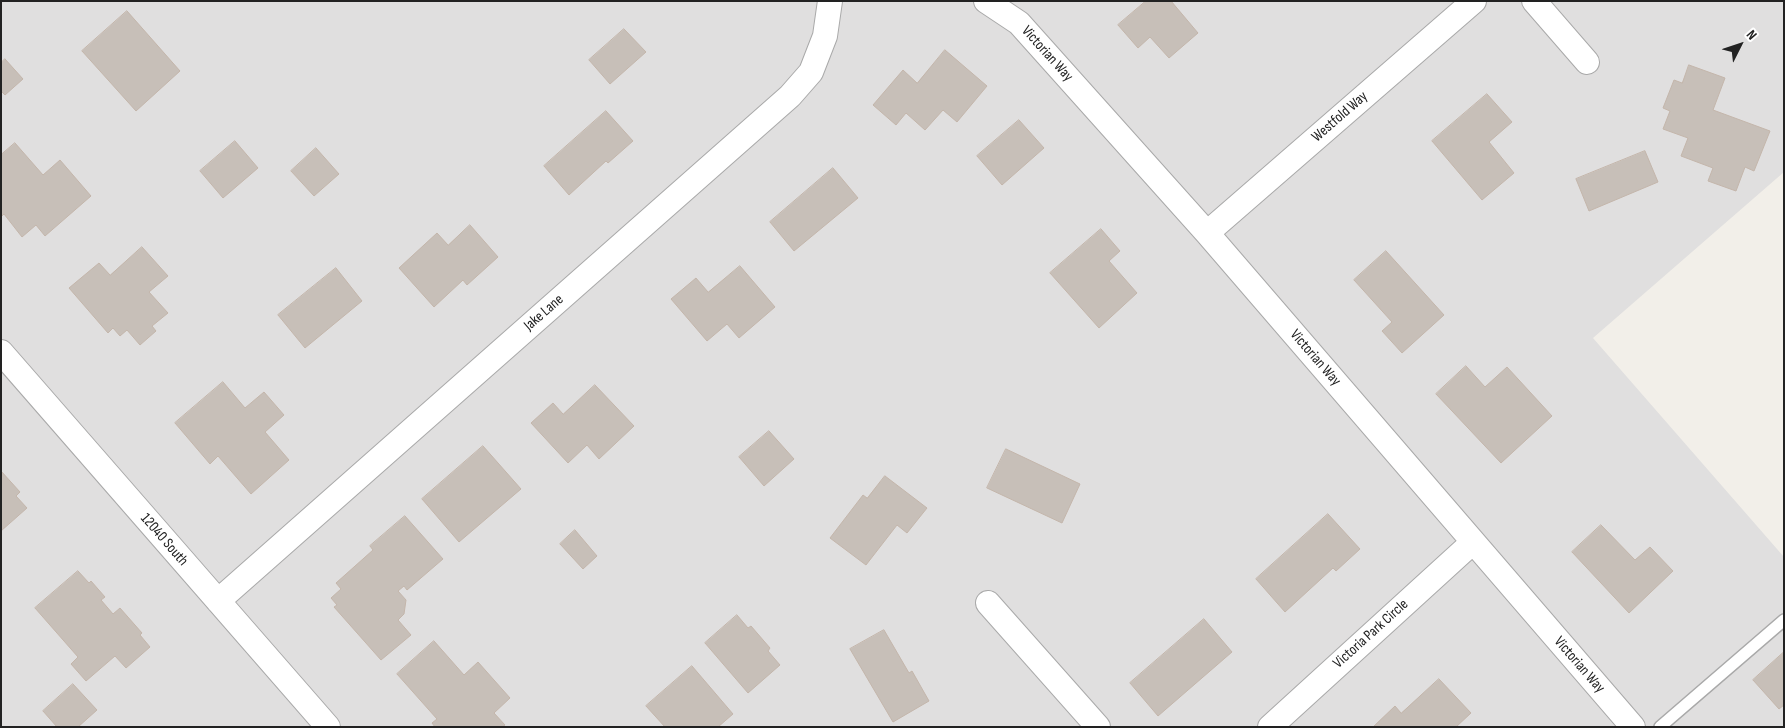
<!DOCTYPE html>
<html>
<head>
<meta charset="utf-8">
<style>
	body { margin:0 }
	#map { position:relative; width:1785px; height:728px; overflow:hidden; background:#f2efe9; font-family:"Sofia Sans Condensed",sans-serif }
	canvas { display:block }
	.frame { position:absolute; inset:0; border:2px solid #222; pointer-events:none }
	.north { position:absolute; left:1715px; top:20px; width:50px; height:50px; -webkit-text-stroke:4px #fff; paint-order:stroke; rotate:49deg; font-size:14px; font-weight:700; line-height:20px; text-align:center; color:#222 }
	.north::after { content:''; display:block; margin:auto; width:18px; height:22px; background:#222; clip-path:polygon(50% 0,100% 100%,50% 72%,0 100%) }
</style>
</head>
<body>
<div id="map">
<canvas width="1785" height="728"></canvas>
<div class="frame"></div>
<div class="north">N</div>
</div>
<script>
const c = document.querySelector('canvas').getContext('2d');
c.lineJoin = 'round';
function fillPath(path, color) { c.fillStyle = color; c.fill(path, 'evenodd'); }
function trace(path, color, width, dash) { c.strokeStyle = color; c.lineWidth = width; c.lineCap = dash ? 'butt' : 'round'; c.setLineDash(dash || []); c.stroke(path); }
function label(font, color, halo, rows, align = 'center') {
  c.font = font + ' "Sofia Sans Condensed",sans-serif'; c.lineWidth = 4; c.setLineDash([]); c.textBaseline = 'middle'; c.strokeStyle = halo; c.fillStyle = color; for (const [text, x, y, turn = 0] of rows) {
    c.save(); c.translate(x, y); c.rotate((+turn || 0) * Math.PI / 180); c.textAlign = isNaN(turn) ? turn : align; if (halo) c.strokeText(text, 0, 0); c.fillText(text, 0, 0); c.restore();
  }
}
const residential = new Path2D(`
	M1 1H1784V172L1593 338 1784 557V727H1Z`);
const building = new Path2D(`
	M1146 1H1171L1198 33 1169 58 1150 37 1138 48 1118 25Z
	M127 11 180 71 136 111 82 51Z
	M624 29 646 52 610 84 589 60Z
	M945 50 987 86 957 122 943 110 925 130 906 113 896 125 873 105 903 70 917 83Z
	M5 59 23 79 5 95 1 91V63Z
	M1689 65 1725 78 1713 110 1770 131 1754 171 1745 167 1736 191 1708 181 1713 168 1681 156 1688 138 1663 129 1670 111 1663 108 1674 80 1682 83Z
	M1487 94 1512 122 1489 142 1514 173 1482 200 1432 141Z
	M606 111 633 141 608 163 606 161 569 195 544 166Z
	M1019 120 1044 148 1002 185 977 156Z
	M235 141 258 168 223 198 200 171Z
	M15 143 43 175 60 160 91 196 45 236 36 225 22 237 4 214 1 217V155Z
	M316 148 339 174 314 196 291 171Z
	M1645 151 1658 182 1589 211 1576 179Z
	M833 168 858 198 794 251 770 222Z
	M470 225 498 257 467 285 463 280 434 307 399 268 437 233 448 245Z
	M1101 229 1120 251 1109 261 1137 293 1099 328 1050 273Z
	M142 247 168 276 149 292 168 313 152 326 156 331 140 345 127 330 120 336 113 328 108 333 69 288 99 263 110 275Z
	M1386 251 1444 315 1402 353 1382 331 1392 322 1354 280Z
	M740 266 775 307 739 338 727 324 707 341 671 299 696 278 708 292Z
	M336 268 362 301 305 348 278 315Z
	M1466 366 1485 387 1507 367 1552 416 1501 463 1436 394Z
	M223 382 245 408 264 392 284 415 265 432 289 460 251 494 218 456 210 464 175 423Z
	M595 385 634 426 599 459 587 445 568 463 531 423 553 403 563 414Z
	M769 431 794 459 764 486 739 457Z
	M483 446 521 489 459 542 422 499Z
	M1006 449 1080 484 1062 523 987 488Z
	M1 471 20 492 16 496 27 508 1 531Z
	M885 476 927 508 907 533 897 525 866 565 830 538 863 495 867 498Z
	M1328 514 1360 549 1336 571 1333 568 1285 612 1256 579Z
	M405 516 443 559 407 590 404 586 398 591 406 600 404 614 398 620 411 635 381 660 334 607 337 605 331 598 341 589 336 583 373 550 370 546Z
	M1601 525 1635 560 1650 547 1673 571 1629 613 1572 552Z
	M575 530 597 556 583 569 560 544Z
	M78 571 89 583 91 581 105 597 101 600 113 614 120 608 142 633 140 635 150 647 126 668 115 656 86 681 71 664 78 657 35 608Z
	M737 615 748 628 751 626 770 648 768 651 780 665 748 693 705 643Z
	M1204 619 1232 652 1158 716 1130 683Z
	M884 630 909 673 912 671 929 701 893 722 850 649Z
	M434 641 464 675 478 662 510 698 494 713 505 725 502 727H435L432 723 437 719 397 674Z
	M1784 652V705L1779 709 1753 680Z
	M692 666 733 714 718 727H665L646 706Z
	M1439 679 1471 713 1456 727H1373L1395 706 1401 713Z
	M73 684 97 710 78 727H57L43 711Z`);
const service = new Path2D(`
	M1660 727 1784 620`);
const minor = new Path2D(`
	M986 1 1019 23 1207 233 1633 727
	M1534 1 1587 62
	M1207 233 1474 1
	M1 352 328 727
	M218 601 790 96 811 72 825 36 830 1
	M988 603 1098 727
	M1270 727 1473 542`);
const streetNames = [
	["Victorian Way",1047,54,48],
	["Westfold Way",1340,117,-41],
	["Jake Lane",544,313,-41],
	["Victorian Way",1315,358,49],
	["12040 South",164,540,49],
	["Victoria Park Circle",1371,634,-42],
	["Victorian Way",1579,665,49]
];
fillPath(residential, '#e0dfdf');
fillPath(building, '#c7bfb8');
trace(building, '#c4b6ab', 1);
trace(service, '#a9a9a9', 14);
trace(minor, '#a9a9a9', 26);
trace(service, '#fff', 11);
trace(minor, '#fff', 24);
label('15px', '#222', '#fff', streetNames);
</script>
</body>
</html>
